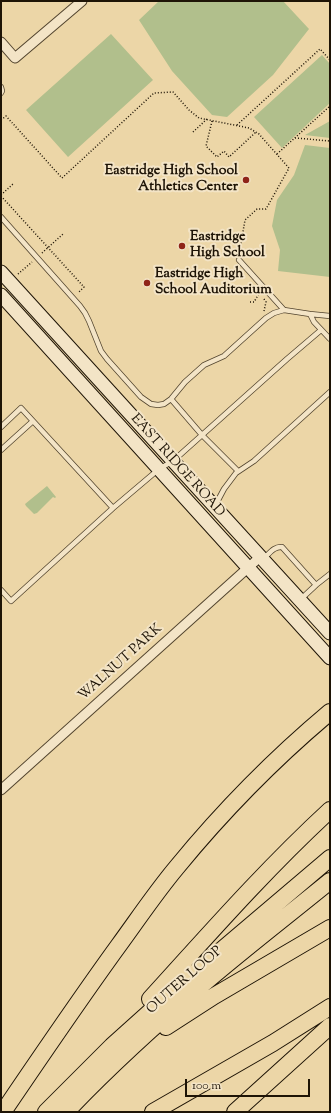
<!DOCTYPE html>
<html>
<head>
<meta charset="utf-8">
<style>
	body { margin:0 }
	#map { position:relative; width:331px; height:1113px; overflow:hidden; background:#ecd6a7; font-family:"Sorts Mill Goudy",serif }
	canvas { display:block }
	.frame { position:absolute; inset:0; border:2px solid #1e1406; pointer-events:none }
	.scale { position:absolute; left:185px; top:1079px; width:125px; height:18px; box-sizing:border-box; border:2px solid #1e1406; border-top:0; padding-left:5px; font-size:12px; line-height:14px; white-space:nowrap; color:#1e1406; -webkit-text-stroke:3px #f3e4c6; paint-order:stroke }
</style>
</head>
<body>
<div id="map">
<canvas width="331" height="1113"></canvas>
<div class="frame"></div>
<div class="scale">100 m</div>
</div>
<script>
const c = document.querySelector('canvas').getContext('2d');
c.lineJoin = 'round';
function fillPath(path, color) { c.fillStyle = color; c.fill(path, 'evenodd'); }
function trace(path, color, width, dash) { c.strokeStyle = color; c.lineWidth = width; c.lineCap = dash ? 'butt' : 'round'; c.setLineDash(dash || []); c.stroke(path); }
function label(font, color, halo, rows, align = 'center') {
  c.font = font + ' "Sorts Mill Goudy",serif'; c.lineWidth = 4; c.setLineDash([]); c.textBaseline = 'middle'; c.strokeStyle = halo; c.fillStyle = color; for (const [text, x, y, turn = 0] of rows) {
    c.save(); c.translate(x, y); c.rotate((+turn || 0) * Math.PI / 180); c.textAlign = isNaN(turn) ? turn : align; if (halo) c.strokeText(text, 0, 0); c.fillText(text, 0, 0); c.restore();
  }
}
const green = new Path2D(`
	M159 1H283L309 29 273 75 227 117 212 115 172 71 139 20Z
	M111 34 153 80 68 157 26 110Z
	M322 55 330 64V103L282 148 254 117Z
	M330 121V138L305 135Z
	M305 145 330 148V277L278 271 280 250 272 226 277 200 294 175Z
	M47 486 56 497 55 498 53 497 37 513 34 514 26 506 25 504Z`);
const path = new Path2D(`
	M1 120 6 116 62 178 154 93 173 92 189 110 199 118 249 128 259 134 289 168 266 209H257L245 220 239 255
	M212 121 206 146 217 157 224 151 229 157 256 132
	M237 125 320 49 330 60
	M193 132 207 119
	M295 138 330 141
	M277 154 330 106
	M1 195 14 183
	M1 196 84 287 78 293
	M42 253 63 234
	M18 274 32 262
	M264 299 266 302 264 311
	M250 302H254L260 292`);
const lane = new Path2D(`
	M1 87 2 91 1 93
	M1 217 80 306 85 313 89 321 101 351 107 359 141 397 151 404 158 405 164 404 171 399 185 382 204 365 224 356 266 318 274 313 284 310 310 314
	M239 260 284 310
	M330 316 310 314 314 322 330 339
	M171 399 202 435 238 471
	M1 427 21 408 113 508
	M1 450 33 421
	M216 504 224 489 236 473 254 461 330 392
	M263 559C269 554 274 546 282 547L316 585 301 599
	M316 585 330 574
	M1 590 11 601 113 508 159 469 173 461 287 359 321 330`);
const street = new Path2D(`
	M1 42 15 58 82 1
	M1 790 260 557`);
const secondary = new Path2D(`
	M1 272 173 461 330 633
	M1 295 330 658`);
const highway = new Path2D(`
	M150 999C209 934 266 869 330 810
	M166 1027 214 996 330 928
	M3 1112C41 1056 79 1000 119 945 138 919 156 892 177 867 223 811 274 759 330 712
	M46 1112 112 1046 171 993 330 858
	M66 1112C109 1067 155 1025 202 985 244 949 287 916 330 881
	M153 1112 273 1043 330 1007
	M235 1112 330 1026`);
const markers = [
	[246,180,4,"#8f2418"],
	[182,246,4,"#8f2418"],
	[147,283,4,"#8f2418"]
];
const poiNames = [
	["Eastridge High School",238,172,"right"],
	["Athletics Center",238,188,"right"],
	["Eastridge",190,238],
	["High School",190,254],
	["Eastridge High",155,275],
	["School Auditorium",155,291]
];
const streetNames = [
	["EAST RIDGE ROAD",177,466,48],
	["WALNUT PARK",121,663,-42],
	["OUTER LOOP",185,981,-41]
];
fillPath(green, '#b1bf8c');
trace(lane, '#52442e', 6);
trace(street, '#52442e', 11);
trace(secondary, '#1e1406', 15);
trace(highway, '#1e1406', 18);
trace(path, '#1e1406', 1.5, [1, 2]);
trace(lane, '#f3e4c6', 4.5);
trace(street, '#f3e4c6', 9);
trace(secondary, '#f3e4c6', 13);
trace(highway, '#ecd6a7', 16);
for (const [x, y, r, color] of markers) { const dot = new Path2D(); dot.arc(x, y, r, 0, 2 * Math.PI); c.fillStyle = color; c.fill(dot); trace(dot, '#f3e4c6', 1.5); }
label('bold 14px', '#1e1406', '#f3e4c6', poiNames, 'left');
label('14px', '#1e1406', '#f3e4c6', streetNames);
</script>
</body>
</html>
